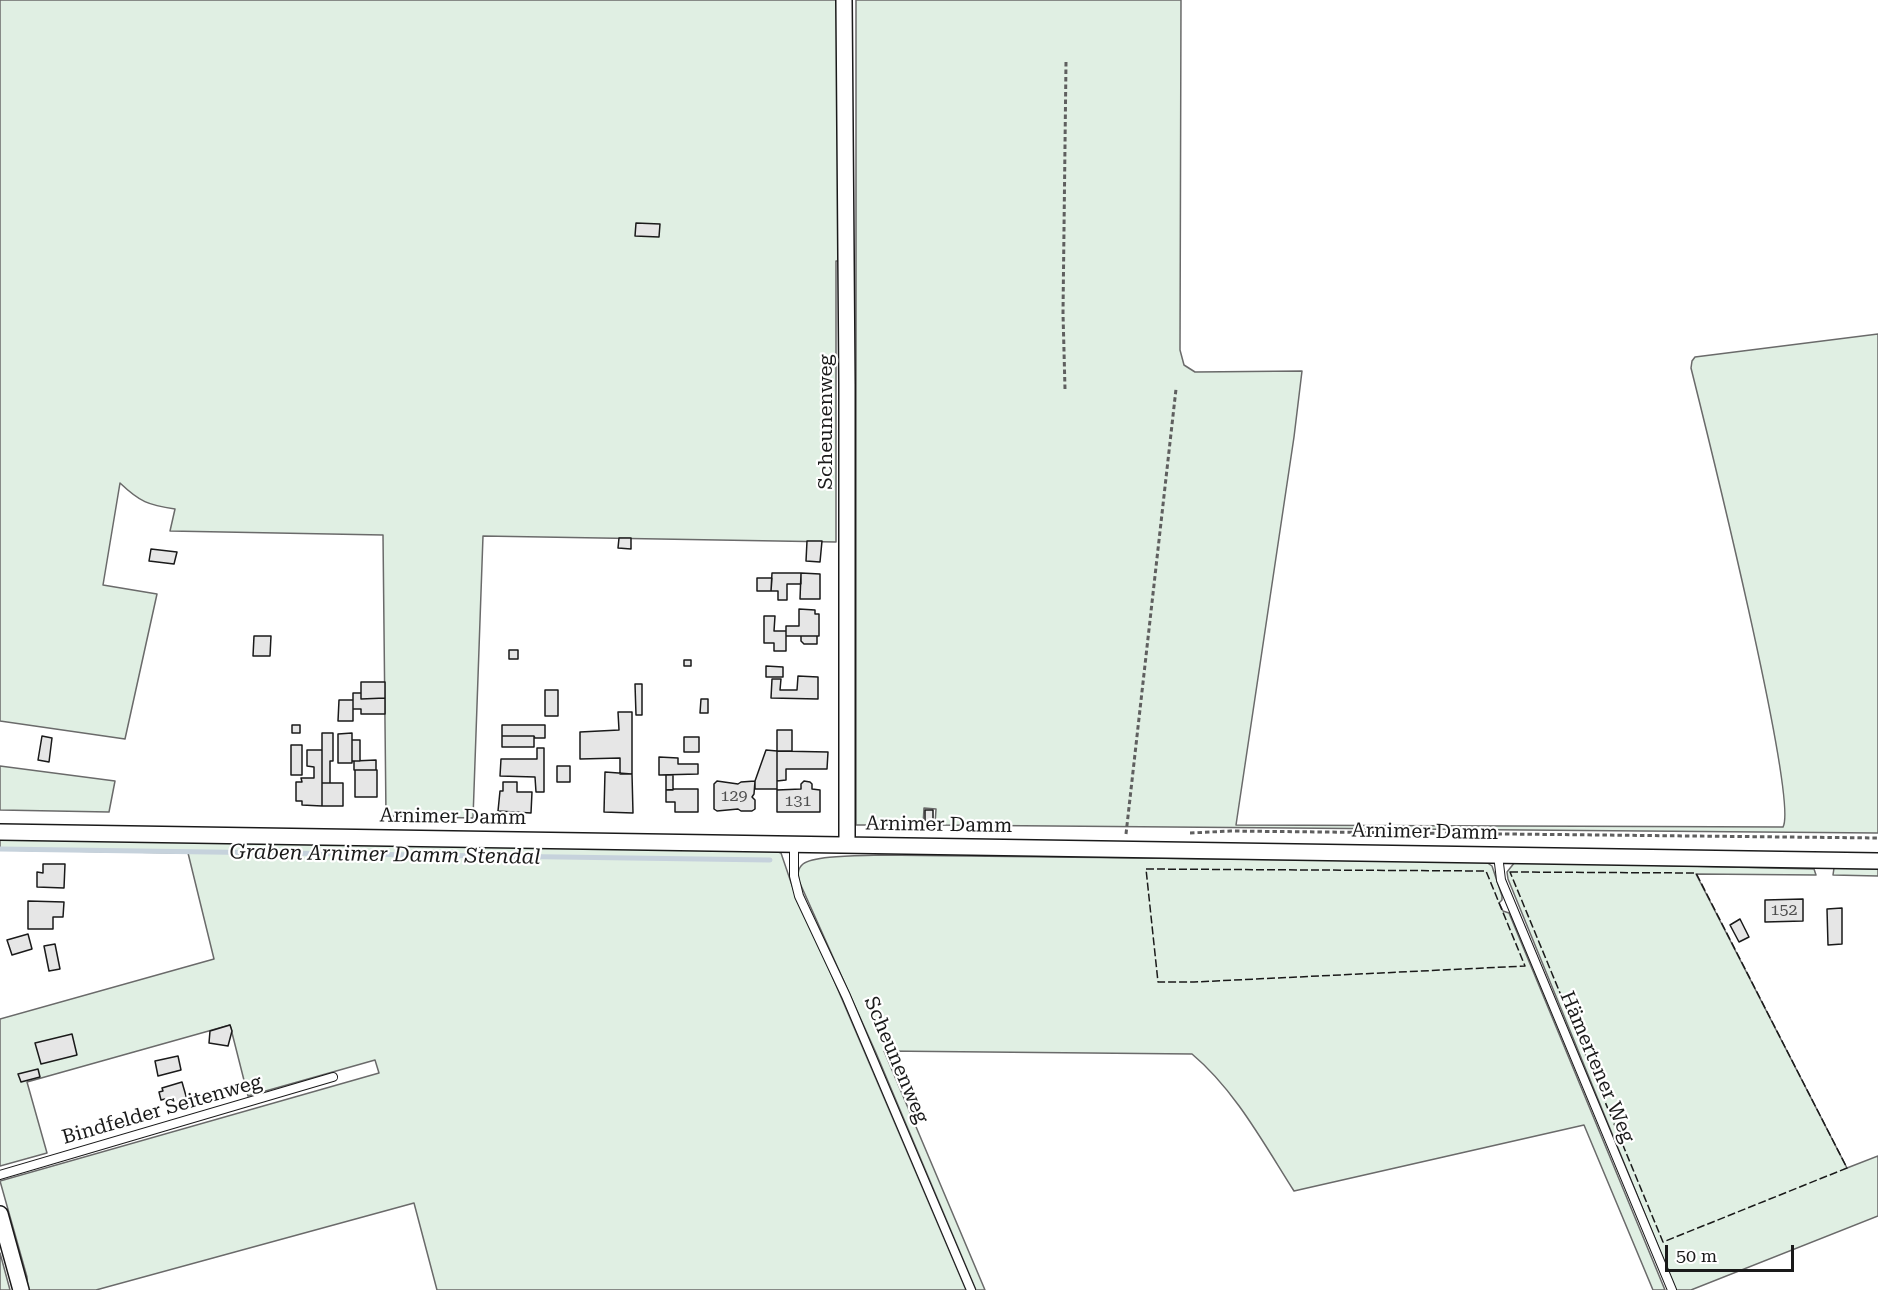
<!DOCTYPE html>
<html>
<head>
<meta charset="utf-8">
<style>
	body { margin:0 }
	#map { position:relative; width:1878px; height:1290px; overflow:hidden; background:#fff; font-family:"Roboto Serif",serif }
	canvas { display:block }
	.scale { position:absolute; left:1665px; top:1245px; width:129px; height:27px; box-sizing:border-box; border:3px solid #1a1a1a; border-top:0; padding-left:8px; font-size:18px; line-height:21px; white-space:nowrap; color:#1a1a1a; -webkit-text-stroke:4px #fff; paint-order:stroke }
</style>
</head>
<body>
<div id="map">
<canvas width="1878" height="1290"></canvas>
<div class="scale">50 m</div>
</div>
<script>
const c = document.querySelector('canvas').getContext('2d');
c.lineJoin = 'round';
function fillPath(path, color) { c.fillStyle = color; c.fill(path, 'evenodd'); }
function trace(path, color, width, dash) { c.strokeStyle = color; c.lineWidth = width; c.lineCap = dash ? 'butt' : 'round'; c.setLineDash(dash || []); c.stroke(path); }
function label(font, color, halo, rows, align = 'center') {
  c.font = font + ' "Roboto Serif",serif'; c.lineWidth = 4.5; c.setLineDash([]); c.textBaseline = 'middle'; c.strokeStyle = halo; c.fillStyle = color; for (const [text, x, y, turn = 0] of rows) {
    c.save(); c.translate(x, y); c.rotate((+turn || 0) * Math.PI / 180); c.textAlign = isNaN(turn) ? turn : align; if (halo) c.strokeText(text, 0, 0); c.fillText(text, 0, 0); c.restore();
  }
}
const green = new Path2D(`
	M0 0H838L840 261H836V542L483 536 473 818 386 816 383 535 170 531 175 509C148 505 140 502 120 483L103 585 157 594 125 739 0 721Z
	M856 0H1181L1180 350 1184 365 1195 372 1302 371 1294 437 1236 825 1783 827C1799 800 1705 424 1691 368L1692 361 1695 357 1878 334V833L935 825 936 809 924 808 923 825H856Z
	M0 766 115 781 109 812 0 810Z
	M0 839 775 851 781 853 797 900 824 957 966 1290H437L414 1203 96 1290H28L27 1277 0 1181 379 1073 375 1060 248 1096 230 1025 27 1082 47 1153 0 1166V1019L214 959 188 853 0 850Z
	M879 855 1486 862 1492 866 1502 896V900L1499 903 1503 911 1509 913 1665 1290H1653L1584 1125 1294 1191C1264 1144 1235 1090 1192 1054L884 1051 985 1290H976L876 1053 799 881C798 875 797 869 803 864 814 855 863 856 879 855Z
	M1515 862 1814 869 1816 875 1696 874 1847 1168 1878 1156V1216L1691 1290H1676L1508 879 1507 872Z
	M1834 868 1878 869V876L1833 875Z
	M0 1253 10 1290H0Z`);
const stream = new Path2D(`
	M0 849 770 860`);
const building = new Path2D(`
	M636 223 660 224 659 237 635 236Z
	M619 538H631V549L618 548Z
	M807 541H822L820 562 806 561Z
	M151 549 177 552 174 564 149 561Z
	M772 573H801V584H787V600H778V591H771Z
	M801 573 820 574V599H800Z
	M757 578H772L771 591H757Z
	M799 609 815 610V614H819V636H786V626H799Z
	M764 616H775L774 631H786V651H774V643H764Z
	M254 636H271L270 656H253Z
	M801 636H817V644H804L801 641Z
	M509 650H518V659H509Z
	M684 660H691V666H684Z
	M766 666 783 667V677H766Z
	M798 676 818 677V699L771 698 772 679H781L780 690H797Z
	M361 682H385V698L361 699Z
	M635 684H642V715H636Z
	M545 690H558V716H545Z
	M353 693H361V699L385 698V714H361V709H353Z
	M701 699H708V713H700Z
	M339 700H353V721H338Z
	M618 712H632V774H620V758L580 759V732L619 730Z
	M292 725H300V733H292Z
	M502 725H545V738H535L534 736H502Z
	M777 730H792V751H777Z
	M322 733H333V761H330V783H322Z
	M352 733V763H338V734Z
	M42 736 52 738 49 762 38 760Z
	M502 736H534V747H502Z
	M684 737H699V752H684Z
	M352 740H360V761H352Z
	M291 745H302V775H291Z
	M537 748H544V792H536L535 777 500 776 501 759H537Z
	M307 750H322V806L302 805V801H296V782H302L301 778H314V767L307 766Z
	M766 750 777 751V789H755V781Z
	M777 751 828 752 827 769H786V780L777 781Z
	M659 757 678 758V764H698V774L659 775Z
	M376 760V770H354V761Z
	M557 766H570V782H557Z
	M355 770H377V797H355Z
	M605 772 632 774 633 813 604 812Z
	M666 775H673V790H666Z
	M717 781 738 784 741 782 755 781 754 794 752 797 755 800V809L752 811H741L738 809 717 811 714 809V784Z
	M804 781 810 782 812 784V789L820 790V812H777V790L801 789V784Z
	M503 782H517V792H532L531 813 498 811 500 791H503Z
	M322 783H343V806H322Z
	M675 789H698V812H675V802H666V790Z
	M925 810H933V824H925Z
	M43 864H65L64 888 37 887V872L43 873Z
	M1803 899V921L1765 922V900Z
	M28 901 64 902 63 917H53V929H28Z
	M1842 908V944L1828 945 1827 909Z
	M1740 919 1749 937 1739 942 1730 925Z
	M28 934 32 949 12 955 7 940Z
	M55 944 60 969 49 971 44 946Z
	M230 1025 232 1031 228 1046 209 1043 210 1031Z
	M72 1034 77 1055 41 1064 35 1043Z
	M178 1056 181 1070 158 1076 155 1061Z
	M38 1069 40 1077 21 1082 18 1074Z
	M182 1082 188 1103 168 1108 165 1099 161 1100 159 1092 163 1091 162 1088Z`);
const path = new Path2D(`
	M1065 389 1063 313 1066 62
	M1190 833 1230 831 1878 838
	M1126 834 1176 389`);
const lane = new Path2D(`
	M794 844V876L799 896 846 996 971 1290
	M1498 855 1501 880 1672 1290
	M0 1175 333 1077`);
const street = new Path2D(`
	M844 0 847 384V845
	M0 832 1878 861
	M0 1214 21 1290`);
const fence = new Path2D(`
	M1146 869 1486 871 1525 966 1194 982H1158Z
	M1510 872 1696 873 1847 1168 1663 1242Z`);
const numberNames = [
	["129",734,796],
	["131",798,801],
	["152",1784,910]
];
const streetNames = [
	["Scheunenweg",826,422,-90],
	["Arnimer Damm",453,817,1],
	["Arnimer Damm",939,825,1],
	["Arnimer Damm",1425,832,1],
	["Scheunenweg",896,1060,67],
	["Hämertener Weg",1597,1067,67],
	["Bindfelder Seitenweg",162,1110,-16]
];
const waterNames = [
	["Graben Arnimer Damm Stendal",385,855,1]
];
fillPath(green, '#e0efe3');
trace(green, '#6a6a6a', 1.5);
trace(stream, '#c6d2dc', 5);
fillPath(building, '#e6e6e6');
trace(building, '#1a1a1a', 1.5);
trace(lane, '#1a1a1a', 10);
trace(street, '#1a1a1a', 18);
trace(path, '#5f5f5f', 3, [4.5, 3]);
trace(lane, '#fff', 8);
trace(street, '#fff', 15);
trace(fence, '#1a1a1a', 1.5, [8, 3]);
label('16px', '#4d4d4d', null, numberNames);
label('20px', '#1a1a1a', '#fff', streetNames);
label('italic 21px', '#1a1a1a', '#fff', waterNames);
</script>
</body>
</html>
